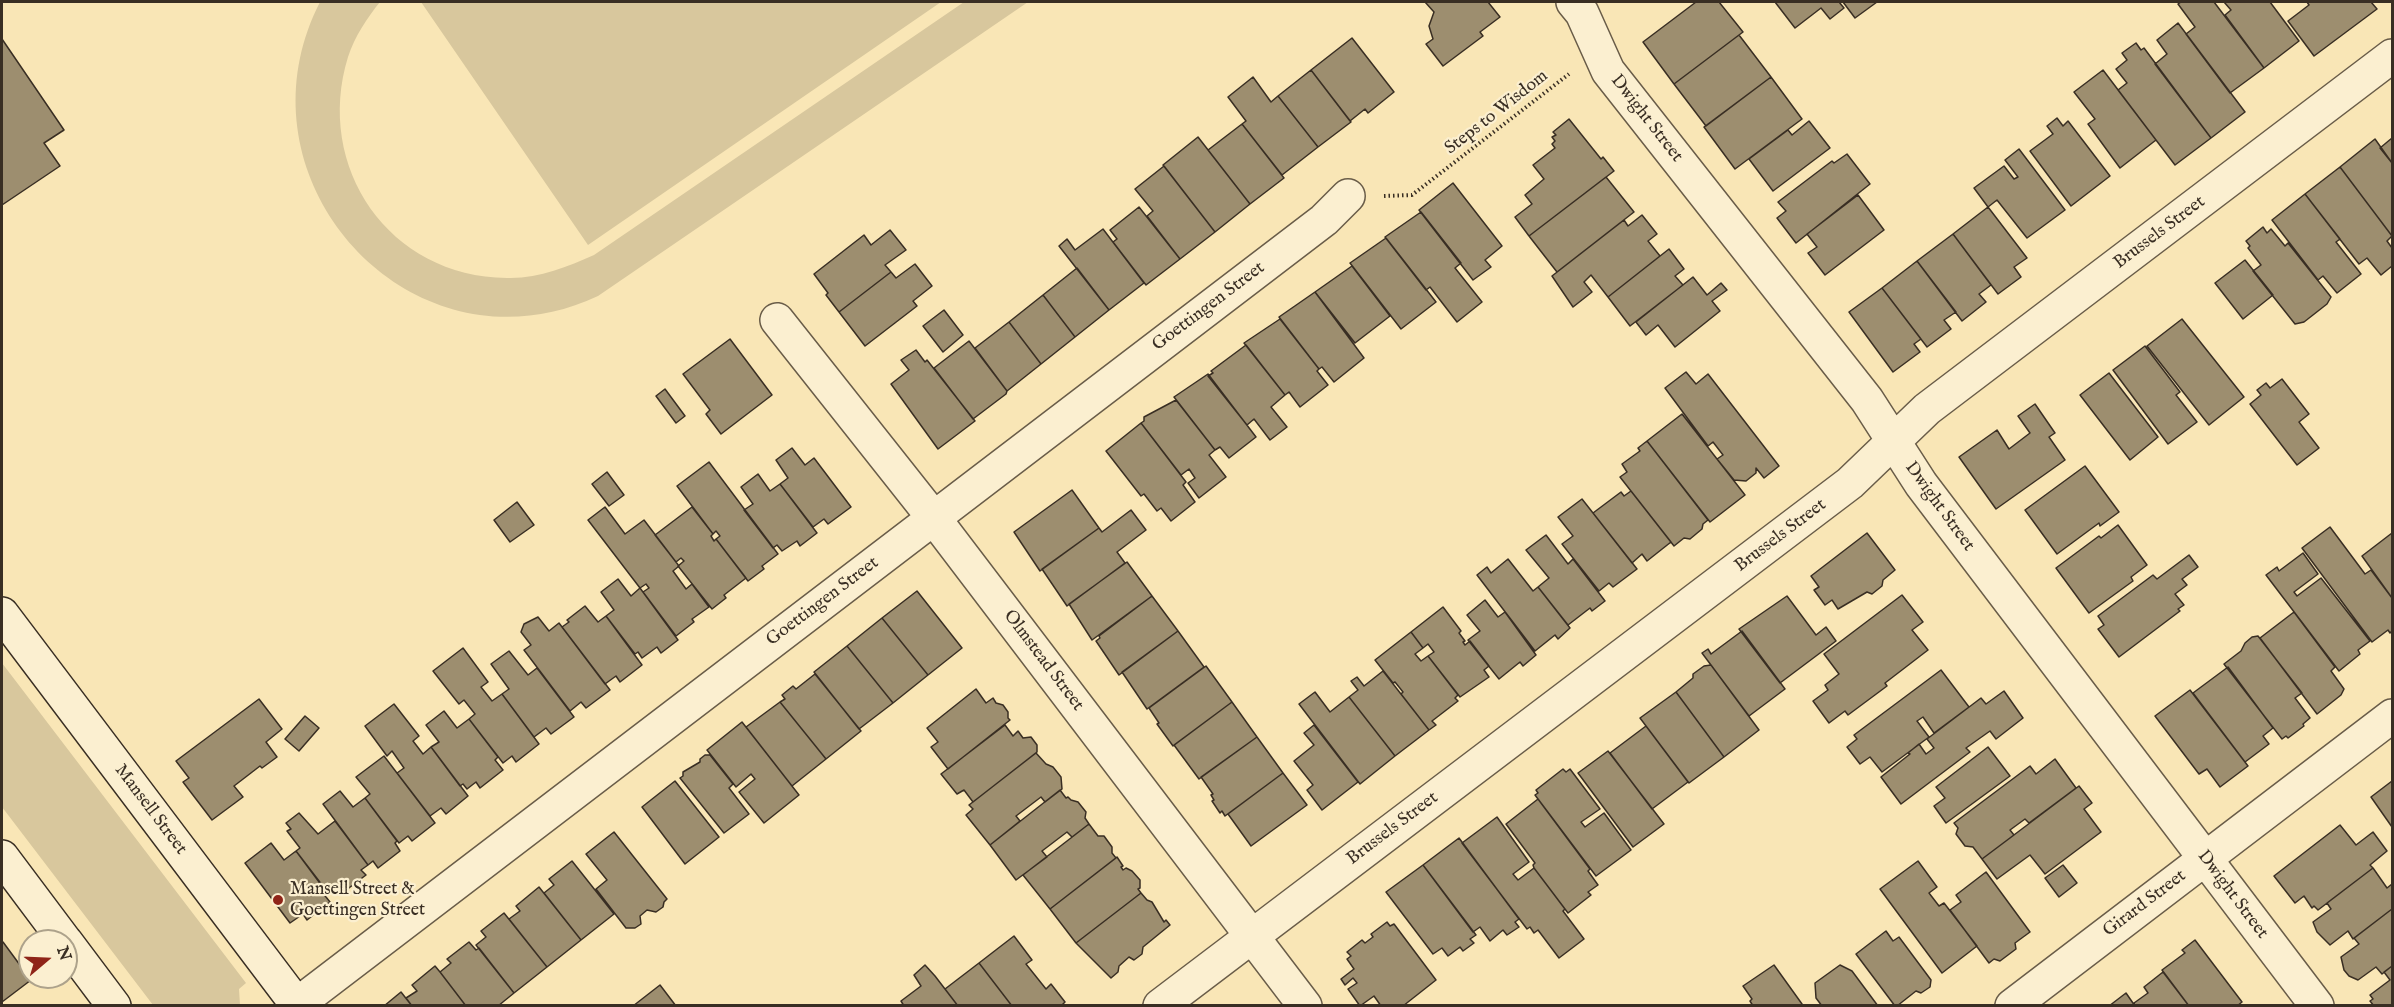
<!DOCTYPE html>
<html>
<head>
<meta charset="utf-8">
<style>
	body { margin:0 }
	#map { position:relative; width:2394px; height:1007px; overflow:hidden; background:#f9e6b6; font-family:"IM FELL English",serif }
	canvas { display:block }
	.frame { position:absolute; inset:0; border:3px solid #392e23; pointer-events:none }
	.north { position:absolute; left:18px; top:929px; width:60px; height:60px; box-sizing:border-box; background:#fbefd0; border:2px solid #ada28b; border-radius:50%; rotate:71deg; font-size:16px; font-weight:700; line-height:24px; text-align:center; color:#392e23 }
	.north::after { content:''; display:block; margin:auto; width:21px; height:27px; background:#8f2418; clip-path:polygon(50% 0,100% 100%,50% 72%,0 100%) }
</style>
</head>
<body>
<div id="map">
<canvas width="2394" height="1007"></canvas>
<div class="frame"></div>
<div class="north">N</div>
</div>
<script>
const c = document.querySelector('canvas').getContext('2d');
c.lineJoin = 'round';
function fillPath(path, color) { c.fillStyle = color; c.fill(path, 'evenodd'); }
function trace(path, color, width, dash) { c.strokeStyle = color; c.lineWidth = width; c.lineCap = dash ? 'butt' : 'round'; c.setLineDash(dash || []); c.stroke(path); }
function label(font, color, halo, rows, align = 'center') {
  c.font = font + ' "IM FELL English",serif'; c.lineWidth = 4.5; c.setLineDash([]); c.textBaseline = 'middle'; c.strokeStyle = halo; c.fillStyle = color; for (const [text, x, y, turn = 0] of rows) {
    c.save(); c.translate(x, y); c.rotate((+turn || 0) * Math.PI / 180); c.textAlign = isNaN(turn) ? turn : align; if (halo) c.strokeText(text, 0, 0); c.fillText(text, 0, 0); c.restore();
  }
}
const green = new Path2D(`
	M320 2H380C367 18 355 36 348 57 314 167 389 277 507 278 538 279 567 267 594 255L964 2H1028L598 296C413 383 228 181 320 2Z
	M421 2H941L588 245Z
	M2 663 246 983 239 989 240 1005H153L2 807Z`);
const building = new Path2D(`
	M1425 2H1488L1500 17 1480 32 1483 36 1443 66 1426 44 1433 39 1429 26 1434 12Z
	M1696 2H1719L1743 32 1674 84 1643 42Z
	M1775 2H1839L1844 8 1830 19 1821 8 1795 28Z
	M1843 2H1877L1855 18Z
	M2181 2H2214L2264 68 2230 93 2186 34 2195 27 2178 4Z
	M2224 2H2270L2299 41 2264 68 2225 15 2231 10Z
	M2307 2H2371L2377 9 2314 56 2288 21 2309 5Z
	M2178 23 2245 112 2211 138 2155 64 2167 54 2157 40Z
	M1739 35 1771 77 1706 126 1674 84Z
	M1352 38 1394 92 1368 113 1365 109 1350 121 1311 70Z
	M2 39 64 130 44 143 60 166 2 205Z
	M2136 43 2141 50 2144 48 2211 138 2175 165 2118 90 2127 83 2116 69 2127 60 2122 53Z
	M1311 70 1351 122 1318 147 1278 96Z
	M2103 70 2156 140 2120 168 2088 124 2095 119 2074 92Z
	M1253 77 1271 102 1278 96 1318 147 1282 175 1242 124 1246 121 1228 97Z
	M1771 77 1802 119 1735 169 1704 127Z
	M2057 118 2063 126 2068 121 2110 176 2071 206 2030 151 2053 134 2047 126Z
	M1569 119 1601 159 1603 157 1614 171 1529 236 1515 217 1532 204 1525 195 1544 179 1533 165 1555 148 1552 144 1555 141 1552 137 1556 135 1553 132Z
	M1809 121 1830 148 1773 191 1749 159 1788 130 1792 135Z
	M1242 124 1284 178 1250 204 1208 150Z
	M1198 137 1250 204 1215 232 1163 165Z
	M2392 138V163L2380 148Z
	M2375 139 2392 163V236L2340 167Z
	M2019 149 2065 210 2027 238 1997 200 1988 207 1974 188 2004 166 2014 179 2018 177 2005 160Z
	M1847 154 1870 184 1796 243 1777 218 1786 211 1778 202 1832 161 1834 163Z
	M1164 166 1215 232 1180 259 1147 216 1153 211 1135 189Z
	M2340 167 2392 236 2387 241 2392 248V266L2381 275 2367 258 2359 264 2305 194Z
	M1606 177 1634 212 1557 272 1529 236Z
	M1453 183 1502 246 1485 260 1491 267 1473 280 1419 210Z
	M2305 194 2340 239 2336 242 2361 274 2337 293 2323 276 2318 280 2272 220Z
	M1858 195 1884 230 1825 275 1808 253 1817 247 1807 234Z
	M1139 207 1180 259 1146 285 1113 242 1117 239 1110 230Z
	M1988 207 2027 258 2014 267 2021 277 1998 294 1953 234Z
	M1421 212 1461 263 1455 268 1482 302 1457 322 1430 287 1426 290 1385 237Z
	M1642 215 1657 234 1648 241 1660 256 1608 297 1591 275 1584 282 1592 292 1573 307 1552 276 1624 220 1628 226Z
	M2263 227 2267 233 2271 229 2285 246 2288 243 2331 297 2327 304 2304 322 2295 324 2253 271 2261 265 2248 248 2250 246 2246 241Z
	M1103 229 1144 283 1109 310 1059 246 1067 239 1075 250Z
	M890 230 906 250 885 265 891 272 839 312 826 295 828 293 814 274 864 235 871 245Z
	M1953 234 1991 285 1979 294 1986 302 1962 321 1917 261Z
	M1386 238 1436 302 1401 329 1350 263Z
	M1669 249 1684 269 1675 276 1683 285 1630 326 1608 297Z
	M2245 260 2273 295 2243 319 2215 283Z
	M1917 261 1956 312 1944 320 1951 329 1927 347 1882 288Z
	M915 264 932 286 913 301 917 306 865 346 839 312 891 272 896 278Z
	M1352 266 1390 316 1355 343 1315 292Z
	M1077 268 1109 310 1075 337 1043 295Z
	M1693 277 1707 295 1721 283 1727 290 1712 301 1720 311 1675 347 1658 325 1646 335 1636 322Z
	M1882 288 1921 339 1914 344 1920 352 1893 372 1849 312Z
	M1315 292 1364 358 1334 382 1322 367 1319 369 1279 317Z
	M1043 295 1075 337 1041 364 1009 322Z
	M944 310 963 335 943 352 923 326Z
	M1280 319 1319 369 1317 371 1328 385 1300 407 1289 392 1285 395 1244 343Z
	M2182 319 2244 397 2209 425 2147 346Z
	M1009 322 1041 364 1007 391 975 348Z
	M730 339 772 395 721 434 706 414 710 410 683 374Z
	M969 341 1007 391 1006 394 973 419 934 368Z
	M1246 345 1285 395 1271 407 1287 427 1270 440 1254 419 1247 425 1208 376 1213 373 1211 371Z
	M2145 346 2180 392 2176 395 2197 422 2168 444 2113 370Z
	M916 350 925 362 927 360 975 421 938 449 891 384 909 370 901 360Z
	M1686 372 1696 384 1708 374 1779 466 1764 478 1756 468V473L1746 481 1734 480 1717 459 1723 455 1713 442 1708 446 1665 388Z
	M2109 373 2158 437 2130 460 2080 395Z
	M1208 374 1256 437 1229 458 1220 447 1215 450 1174 397Z
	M2282 379 2309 414 2299 422 2319 448 2297 465 2250 404 2261 395 2257 390 2266 383 2270 388Z
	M665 389 685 416 676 423 656 396Z
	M1176 400 1215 450 1209 455 1226 477 1199 498 1188 483 1195 478 1189 469 1181 475 1141 423 1144 421V417Z
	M2035 404 2055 433 2049 437 2065 460 1996 509 1959 457 1997 430 2009 449 2030 433 2018 416Z
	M1682 414 1745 495 1710 522 1647 441Z
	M1141 423 1186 482 1183 485 1195 502 1171 521 1161 508 1157 511 1144 494 1141 496 1106 451Z
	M1647 441 1708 520 1703 524 1702 529 1690 539 1684 538 1674 546 1620 477 1627 472 1622 464 1640 451 1638 448Z
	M792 448 805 465 814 458 851 507 828 524 824 519 813 527 780 484 788 478 776 460Z
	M709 462 778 554 762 566 764 569 748 581 716 539 720 536 716 531 713 534 677 486Z
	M2085 466 2119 512 2100 526 2099 523 2057 554 2025 510Z
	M607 472 624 495 609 506 592 484Z
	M758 474 770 491 780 484 817 533 800 546 797 541 782 551 777 545 773 548 744 510 753 504 741 487Z
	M1072 490 1099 528 1040 571 1014 532Z
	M1631 491 1671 542 1647 561 1642 554 1632 563 1593 513 1621 492 1624 496Z
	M1582 499 1637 569 1613 587 1609 583 1599 591 1562 544 1573 536 1558 517Z
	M517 502 534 525 510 542 494 520Z
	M605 507 625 534 644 520 679 566 673 571 686 589 692 584 709 607 692 619 694 622 676 636 643 592 649 588 646 584 640 588 588 520Z
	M692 507 713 534 711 536 714 541 716 539 746 578 724 595 726 598 712 609 678 566 684 561 681 558 676 562 655 535Z
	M1131 510 1146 530 1117 552 1125 563 1067 606 1042 569 1099 528 1102 532Z
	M2118 525 2147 565 2131 577 2133 581 2089 613 2056 568 2099 536 2101 538Z
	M2330 527 2365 574 2371 570 2392 598V631L2390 633 2388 630 2372 642 2302 548Z
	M1867 533 1895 570 1883 580 1882 586 1872 594 1867 592 1838 609 1832 600 1825 605 1814 590 1819 587 1811 576Z
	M2392 533V598L2362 556Z
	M1546 535 1568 564 1573 559 1605 601 1592 611 1590 608 1568 625 1538 587 1549 578 1526 550Z
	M2303 553 2318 574 2294 592 2297 596 2321 578 2370 641 2358 650 2360 654 2339 671 2266 575 2277 567 2279 571Z
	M2189 555 2198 567 2182 579 2187 585 2175 594 2184 605 2178 609 2180 611 2119 657 2098 629 2104 625 2098 616 2153 575 2157 579Z
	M1508 559 1533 591 1538 587 1570 628 1558 639 1555 635 1535 651 1477 575 1487 567 1491 573Z
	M1127 562 1152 596 1092 640 1069 604Z
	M618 579 631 596 640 588 678 640 661 653 657 647 642 658 638 652 635 654 606 616 614 610 601 592Z
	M917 591 962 648 928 675 882 618Z
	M1902 595 1923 622 1912 630 1928 650 1885 683 1887 686 1848 715 1845 711 1829 723 1813 701 1828 690 1825 685 1839 674 1824 654Z
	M1152 596 1178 631 1119 675 1096 641 1100 638 1099 636Z
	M1787 596 1816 635 1826 627 1836 641 1780 683 1739 629Z
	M1485 600 1498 617 1505 612 1536 655 1523 666 1520 662 1499 679 1468 640 1480 631 1467 615Z
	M585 606 598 622 606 616 642 665 620 682 616 676 605 684 562 627 569 622 567 620Z
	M1443 607 1461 631 1459 633 1465 641 1463 642 1465 645 1470 641 1489 666 1484 670 1489 677 1460 697 1428 656 1434 652 1428 644 1423 648 1411 632Z
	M2294 612 2335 667 2331 671 2344 689 2341 695 2317 714 2260 638Z
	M538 617 549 631 559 623 610 690 586 708 581 702 570 711 524 650 531 645 521 632 524 624Z
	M882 618 928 675 893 703 847 646Z
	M1178 631 1204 667 1147 709 1122 672Z
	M1742 631 1785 689 1749 716 1702 653 1708 649 1711 654Z
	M1411 632 1423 648 1415 654 1421 661 1428 656 1458 695 1455 698 1458 701 1432 721 1436 725 1429 730 1401 694 1403 692 1395 682 1393 683 1375 660Z
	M2258 636 2302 693 2295 698 2310 718 2303 724 2304 726 2288 738 2286 736 2282 739 2224 664 2241 651 2245 643 2252 637Z
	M847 646 893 703 859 729 814 672Z
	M463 648 488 682 481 687 492 701 502 694 539 744 516 762 512 756 503 763 469 719 475 714 464 700 459 704 433 671Z
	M509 651 528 675 537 668 574 717 551 734 546 728 534 737 502 694 509 689 491 664Z
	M1711 665 1759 730 1724 757 1676 692 1693 678V674L1704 666Z
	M1206 666 1232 702 1173 746 1157 724 1159 723 1149 708Z
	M2228 667 2273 728 2263 736 2269 744 2245 762 2193 693Z
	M1941 670 1969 707 1934 733 1923 717 1917 721 1929 737 1882 772 1870 757 1860 764 1847 747 1857 739 1854 735Z
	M1383 671 1429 730 1395 756 1349 697 1358 690 1351 681 1357 677 1364 686Z
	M815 674 861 731 826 759 780 702 785 699 782 695 793 686 796 689Z
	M976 689 986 703 993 698 996 703 1003 705 1008 712V718L1010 720 948 769 931 747 938 742 927 728Z
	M2190 690 2248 766 2220 787 2207 769 2199 774 2155 716Z
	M2004 691 2023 718 1996 739 1990 731 1966 748 1970 752 1901 804 1881 777 1910 754 1908 753 1919 744 1926 754 1934 748 1927 739 1981 698 1986 704Z
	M1315 692 1330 712 1349 697 1395 756 1360 784 1299 704Z
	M1676 692 1724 757 1689 783 1640 718Z
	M259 699 282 729 266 742 277 757 262 768 260 766 234 786 243 797 212 820 183 782 189 778 176 761Z
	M780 702 826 759 792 786 746 727Z
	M1232 702 1257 737 1199 779 1174 745Z
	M394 704 419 736 413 741 423 754 431 747 468 796 446 814 441 808 430 816 397 773 404 768 392 751 387 756 365 726Z
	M444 711 457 728 469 719 498 757 495 760 503 770 480 788 476 782 467 789 463 784 460 786 431 747 439 742 426 725Z
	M305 716 319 728 299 751 285 739Z
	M742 722 799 795 764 823 739 792 755 779 751 774 736 787 707 750Z
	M1005 725 1013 736 1018 731 1023 738 1031 737 1037 745V752L973 802 964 790 957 794 941 774Z
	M1314 725 1358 782 1322 810 1307 790 1313 785 1294 761 1314 745 1304 733Z
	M1646 726 1688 782 1652 809 1610 753Z
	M1257 737 1283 773 1225 816 1222 811 1220 813 1212 801 1214 800 1211 795 1213 794 1201 777Z
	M1988 747 2010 776 1946 823 1934 806 1945 798 1936 787Z
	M1608 751 1664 824 1633 847 1578 773Z
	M1036 753 1046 764 1053 767 1061 777 1062 789 1045 802 1041 797 1016 816 1020 821 990 845 966 815 973 809 969 805Z
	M705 755H710L733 784 729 788 749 814 724 833 680 778 683 776V772L700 762V759Z
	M384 756 435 823 412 841 408 836 399 843 365 798 370 794 356 777Z
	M2055 759 2076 788 2029 823 2025 819 2010 830 2014 835 1982 859 1973 847 1965 846 1956 834 1958 828 1954 823 2030 766 2036 774Z
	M1563 769 1566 772 1570 769 1600 809 1581 822 1585 827 1604 813 1631 850 1596 876 1535 795 1538 793 1536 790Z
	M1283 773 1307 805 1251 846 1228 814Z
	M675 781 719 837 685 864 642 807Z
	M2392 781V827L2371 797Z
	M2079 786 2092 803 2084 809 2101 832 2045 874 2030 855 1997 879 1982 859Z
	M1060 790 1066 798 1068 797 1071 800 1078 802 1086 812 1085 818 1089 824 1072 837 1067 832 1042 851 1047 857 1016 880 990 845Z
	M340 791 353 807 365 798 397 841 395 843 400 851 378 868 373 861 368 865 323 804Z
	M1538 799 1590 869 1588 871 1598 885 1588 892 1591 895 1568 913 1534 868 1533 865 1535 863 1506 824Z
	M299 813 318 834 335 821 368 865 361 870 366 875 341 894 337 888 329 894 296 851 300 848 287 831 291 829 286 823Z
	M1497 817 1529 862 1513 874 1518 880 1534 868 1565 909 1563 911 1584 939 1559 958 1538 930 1534 933 1530 927 1527 929 1462 843Z
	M1089 824 1098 836H1104L1112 847V853L1116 858 1050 909 1023 875Z
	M2340 825 2356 845 2373 832 2387 851 2370 865 2373 868 2318 910 2314 906 2312 908 2304 896 2295 903 2274 876Z
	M614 832 667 899 664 902 663 907 656 912 647 910 640 916 641 924 635 928H626L596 889 607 880 586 854Z
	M1459 838 1519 919 1515 922 1519 927 1507 935 1503 930 1490 941 1480 927 1473 932 1423 865Z
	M271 843 284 860 296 851 325 890 322 892 330 902 307 920 303 914 290 923 245 863Z
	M1117 857 1123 866 1121 867 1123 870 1126 868 1132 871 1140 880V888L1138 889 1141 893 1076 943 1050 909Z
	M572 861 614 914 581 940 544 893 554 885 549 879Z
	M1918 861 1937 887 1929 893 1939 906 1944 903 1977 946 1942 973 1880 889Z
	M1423 865 1476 935 1470 939 1474 943 1463 951 1460 947 1448 956 1442 948 1433 954 1386 892Z
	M2063 865 2077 883 2059 897 2045 878Z
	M2373 868 2387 888 2392 884V909L2353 939 2348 931 2330 945 2317 932 2313 922 2331 909 2327 903Z
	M1986 872 2030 932 2015 943 2016 949 2000 961 1994 959 1989 963 1950 910 1961 902 1956 895Z
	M539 887 581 940 547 967 509 919 520 911 516 906Z
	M1141 893 1147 900 1152 902 1164 922 1166 920 1170 925 1143 947 1142 954 1134 960 1129 957 1119 966 1118 972 1111 978 1076 943Z
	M2392 909V966L2382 974 2376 967 2358 980 2349 976 2344 970 2341 957 2359 944 2354 938Z
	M504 913 547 967 514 993 476 945 486 937 481 931Z
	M1387 922 1390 926 1394 924 1436 980 1403 1006H1381L1374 996 1360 1006 1348 989 1357 983 1353 978 1345 985 1341 979 1354 969 1347 959 1351 956 1347 952 1362 940 1365 943 1373 937 1371 934Z
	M1886 931 1893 941 1899 937 1931 980 1930 987 1921 993 1916 991 1897 1006H1895L1856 954Z
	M1014 936 1032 960 1026 964 1046 989 1051 984 1065 1002 1061 1006H1012L979 963Z
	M2195 940 2242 1002 2237 1006H2189L2162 970 2185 953 2182 950Z
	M3 942 31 980 2 1002V943Z
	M469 942 476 950 479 948 514 993 498 1006H466L440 972 451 963 447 959Z
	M979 963 1012 1006H958L945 989Z
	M925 965 935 976 958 1006H904L901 1001 921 986 914 975Z
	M1774 965 1802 1004 1800 1006H1753L1750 1001 1752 999 1743 986Z
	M1840 965 1852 971 1878 1006H1822L1816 998 1815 983Z
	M435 966 440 972 466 1006H412L406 998 417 991 412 985Z
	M2392 966V1006H2374L2370 1001 2373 999 2370 995 2390 980 2384 972Z
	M2163 972 2189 1006H2135L2134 1003 2148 993 2144 987Z
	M660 985 676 1006H633Z
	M401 992 412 1006H384Z
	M2126 993 2135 1006H2109Z`);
const path = new Path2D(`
	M1384 196 1412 195 1569 74`);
const street = new Path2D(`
	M1573 2 1582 13 1608 71 1867 400 1921 484 2317 1006
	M777 320 933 517 1305 1006
	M295 1006 1324 220 1348 196
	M1160 1006 1850 483 1927 409 2392 56
	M2012 1006 2392 716`);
const secondary = new Path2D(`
	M2 614 298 1006
	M2 857 65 941
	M66 942 114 1006`);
const markers = [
	[278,900,6,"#8f2418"]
];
const streetNames = [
	["Steps to Wisdom",1497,113,-38],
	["Dwight Street",1646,119,52],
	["Brussels Street",2160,233,-37],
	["Goettingen Street",1209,307,-37],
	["Dwight Street",1939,507,54],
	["Brussels Street",1781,536,-37],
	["Goettingen Street",823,602,-37],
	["Olmstead Street",1043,661,53],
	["Mansell Street",150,810,53],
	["Brussels Street",1393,829,-37],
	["Dwight Street",2232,895,53],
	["Girard Street",2145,904,-37]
];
const poiNames = [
	["Mansell Street &",290,890],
	["Goettingen Street",290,911]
];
fillPath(green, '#d8c79d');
fillPath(building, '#9d8e6f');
trace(building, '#392e23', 1.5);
trace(street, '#695c48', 36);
trace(secondary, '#392e23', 36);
trace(path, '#392e23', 4, [1.5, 3]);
trace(street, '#fbefd0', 33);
trace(secondary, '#fbefd0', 33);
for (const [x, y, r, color] of markers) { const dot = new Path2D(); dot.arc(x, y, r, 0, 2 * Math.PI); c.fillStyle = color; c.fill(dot); trace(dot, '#fbefd0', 2); }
label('18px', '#392e23', '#fbefd0', streetNames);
label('18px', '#392e23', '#fbefd0', poiNames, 'left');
</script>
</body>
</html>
